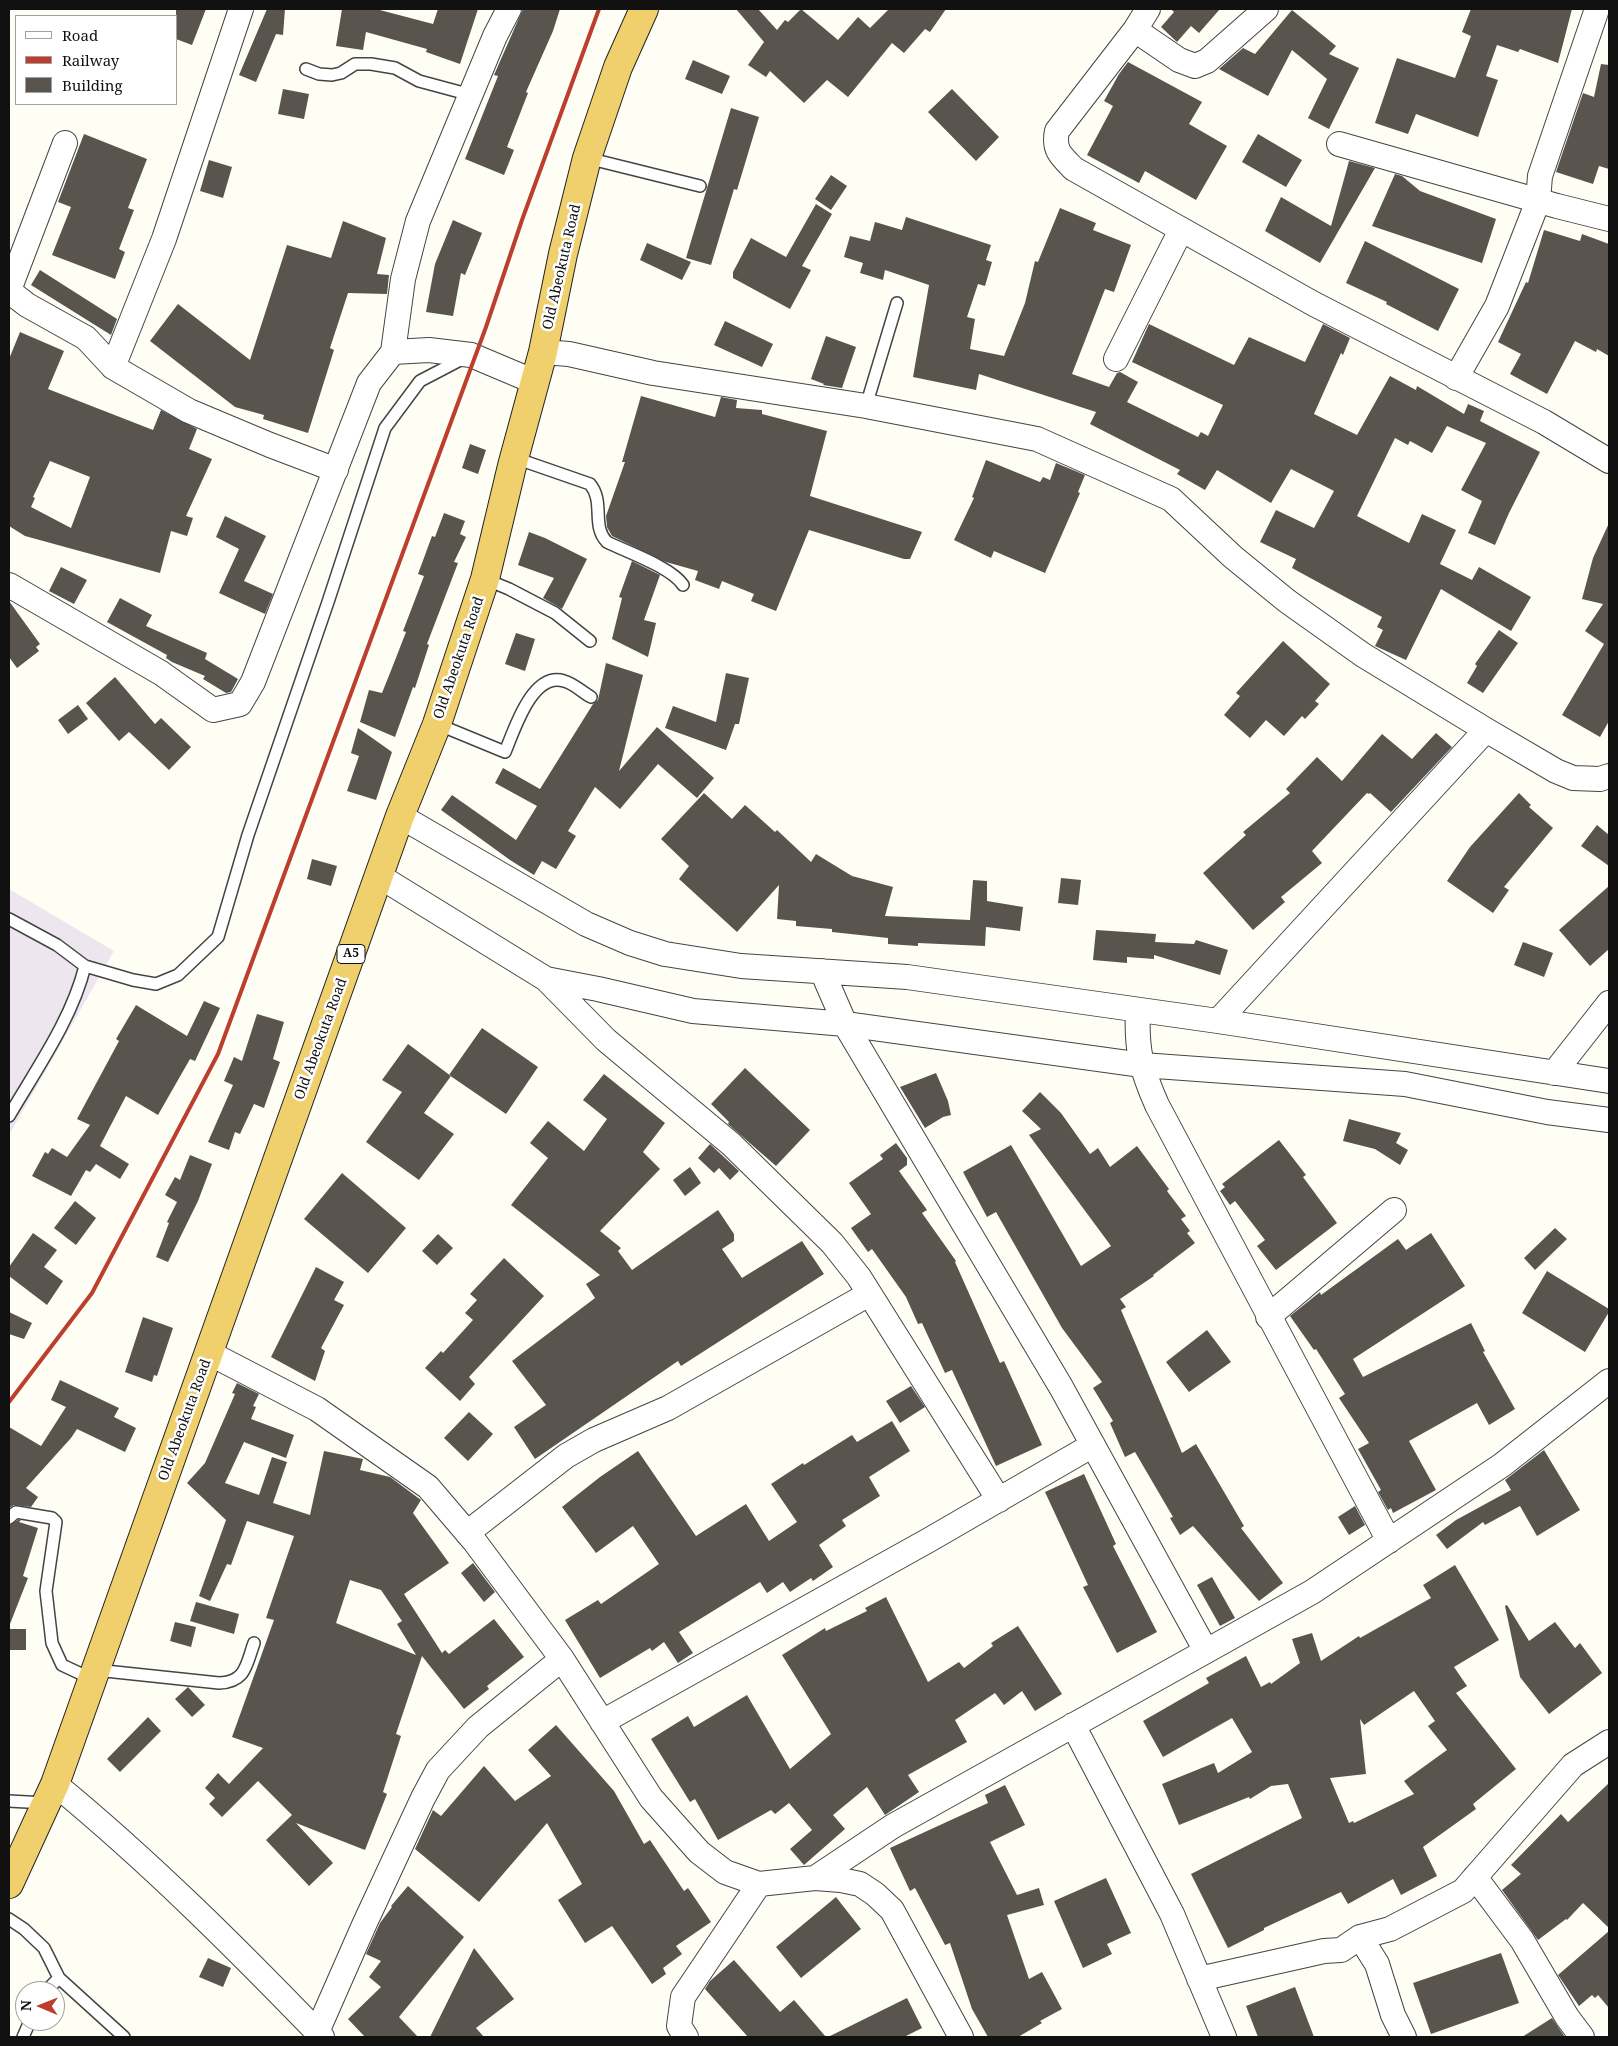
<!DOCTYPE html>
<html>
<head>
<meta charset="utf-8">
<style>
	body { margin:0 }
	#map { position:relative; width:1618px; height:2046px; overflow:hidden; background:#fefef5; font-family:"Noto Serif",serif }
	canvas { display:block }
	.frame { position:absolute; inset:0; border:10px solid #111; pointer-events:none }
	.legend { position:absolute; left:15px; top:15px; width:162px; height:90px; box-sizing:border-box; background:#fff; border:1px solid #a0a0a0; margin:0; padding:6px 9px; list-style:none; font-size:15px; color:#111 }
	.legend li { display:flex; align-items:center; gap:10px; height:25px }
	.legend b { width:25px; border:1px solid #a0a0a0 }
	.north { position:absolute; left:15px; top:1981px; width:50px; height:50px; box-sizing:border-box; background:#fff; border:1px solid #a0a0a0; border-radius:50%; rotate:271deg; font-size:14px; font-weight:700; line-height:20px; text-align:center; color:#111 }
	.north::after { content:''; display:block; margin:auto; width:18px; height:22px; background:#bc3f2e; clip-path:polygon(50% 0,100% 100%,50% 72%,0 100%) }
</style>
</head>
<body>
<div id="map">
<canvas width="1618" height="2046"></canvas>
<div class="frame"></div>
<ul class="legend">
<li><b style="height:6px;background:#fff"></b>Road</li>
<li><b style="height:6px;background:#bc3f2e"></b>Railway</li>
<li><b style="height:14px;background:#59544e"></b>Building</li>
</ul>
<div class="north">N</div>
</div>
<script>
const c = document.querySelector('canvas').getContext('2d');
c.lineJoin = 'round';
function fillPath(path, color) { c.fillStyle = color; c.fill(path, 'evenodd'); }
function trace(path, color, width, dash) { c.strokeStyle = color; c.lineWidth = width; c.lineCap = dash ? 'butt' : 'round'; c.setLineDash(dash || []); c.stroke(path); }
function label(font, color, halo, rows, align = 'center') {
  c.font = font + ' "Noto Serif",serif'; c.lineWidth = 5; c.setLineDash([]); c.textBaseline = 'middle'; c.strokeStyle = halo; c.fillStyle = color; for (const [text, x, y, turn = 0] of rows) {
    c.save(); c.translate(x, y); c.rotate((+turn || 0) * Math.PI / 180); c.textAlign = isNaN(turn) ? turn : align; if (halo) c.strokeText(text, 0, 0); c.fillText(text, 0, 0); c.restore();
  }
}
const industrial = new Path2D(`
	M9 889 114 951 9 1135Z`);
const building = new Path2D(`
	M176 9H206L192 45 176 39Z
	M267 9H285L283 35 276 34 256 82 239 75Z
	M342 9H376L433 24 438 9H478L460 64 426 52 427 49 366 32 363 50 336 46Z
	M523 9H560L553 31 526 92 528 93 507 147 514 150 504 175 465 159 498 76 494 75Z
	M736 9H758L777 30 785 20 788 22 801 9 838 40 858 17 870 28 889 9H946L930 32 925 29 904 53 892 43 848 97 827 80 804 103 770 71 766 77 748 65 764 42Z
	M1171 9H1220L1199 33 1191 26 1177 42 1161 27 1174 12Z
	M1471 9H1572L1558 63 1520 49 1518 52 1497 45 1486 76 1498 80 1478 137 1416 114 1408 134 1375 123 1397 58 1455 78 1471 36 1462 32Z
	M1292 10 1336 46 1329 54 1359 68 1329 129 1308 118 1327 79 1292 50 1268 96 1219 69 1243 48 1255 54Z
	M693 60 730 76 722 94 685 79Z
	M1128 62 1202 102 1189 124 1227 146 1196 200 1145 171 1139 183 1087 155 1113 106 1104 101 1119 74Z
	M1601 64 1609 65V169L1599 166 1593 184 1556 172 1583 93 1594 97Z
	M283 89 309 94 304 119 278 114Z
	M952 89 999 137 976 161 928 112Z
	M731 108 759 117 737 190 734 189 711 265 686 258Z
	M84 134 147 159 128 208 134 210 119 249 125 252 115 279 52 255 71 207 58 202Z
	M1258 134 1302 160 1286 187 1242 162Z
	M209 160 232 167 223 198 200 191Z
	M1349 161 1375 168 1320 263 1265 231 1281 197 1331 226Z
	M1395 174 1402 176 1420 191 1496 219 1482 263 1372 226Z
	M831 175 847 186 831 210 815 199Z
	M816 204 832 214 802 266 811 270 790 309 733 278V272L751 238 786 257Z
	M1060 208 1096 223 1093 230 1131 245 1114 292 1105 289 1072 374 1109 387 1117 373 1120 372 1138 382 1127 402 1198 437 1201 432 1208 436 1223 405 1132 362 1149 324 1234 365 1249 337 1305 362 1323 324 1350 338 1343 355 1341 353 1314 414 1357 435 1390 376 1416 390 1417 386 1464 414 1468 404 1484 411 1480 421 1540 452 1509 513 1495 545 1468 533 1482 501 1461 490 1486 443 1447 426 1432 453 1410 441 1408 445 1395 438 1357 516 1409 543 1422 514 1456 530 1440 564 1472 580 1479 567 1531 597 1511 631 1441 589 1406 660 1375 646 1383 630 1377 627 1382 617 1292 568 1296 559 1260 542 1276 510 1314 528 1334 491 1291 469 1271 503 1217 470 1205 490 1177 474 1180 470 1090 424 1096 412 979 374 976 390 913 377 929 285 885 270 883 280 860 273 863 263 844 257 850 236 870 241 875 222 902 230 906 217 991 245 986 260 992 262 985 286 978 284 967 317 975 319 970 349 1004 356 1025 303 1035 261 1038 262Z
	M453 220 482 233 465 275 461 273 453 316 426 312 435 264Z
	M343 221 386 238 377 274 389 275 387 294 348 293 330 348 334 350 308 433 263 419 264 415 235 407 150 341 178 304 250 360 287 245 331 258Z
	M1544 230 1580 241 1582 234 1609 244V356L1597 349 1596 352 1575 341 1547 394 1510 374 1521 354 1498 342 1526 282 1528 283Z
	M1365 241 1459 289 1438 331 1386 304 1387 302 1346 283Z
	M647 243 691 262 682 280 640 260Z
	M40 270 117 319 111 335 31 285Z
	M725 321 773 344 762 367 714 345Z
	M20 332 64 351 48 389 153 430 161 410 197 429 189 449 212 459 186 516 193 518 187 536 171 531 160 573 25 536 9 526V359ZM50 461 90 477 71 528 31 507 35 498 33 497Z
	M826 336 856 347 842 388 823 385 824 384 811 379Z
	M641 396 715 417 721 397 737 400 736 408 762 410V414L827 431 810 496 922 532 910 559H904L809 530 776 611 751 601 754 594 722 581 719 589 695 580 698 571 666 562 612 536 607 527 606 516 625 462H622Z
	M470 444 486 450 478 474 462 468Z
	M986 460 1040 482 1043 477 1050 480 1056 463 1085 475 1078 492 1080 493 1045 573 994 551 991 558 954 540 974 498 972 497Z
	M444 513 465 521 460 534 466 537 454 562 458 563 427 644 429 645 415 688 413 687 395 737 360 722 369 690 382 693 392 668 406 632 403 631 424 576 418 574 432 536 435 537Z
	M225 516 266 536 244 581 273 594 265 614 219 593 239 549 216 537Z
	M1609 523V721L1600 737 1562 715 1604 644 1585 631 1603 604 1582 599 1593 558Z
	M529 532 545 538 587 559 562 609 543 598 554 578 518 565Z
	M632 561 660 575 644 620 656 623 648 657 612 639 622 598 619 597Z
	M61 567 87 580 74 604 49 591Z
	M120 598 152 615 146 626 207 653 205 659 238 679 231 692 226 693 203 679 205 676 172 662 166 658 167 655 107 622Z
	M9 601 40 644 36 647 39 651 17 668 9 657Z
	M1499 630 1518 643 1483 693 1467 683 1477 666 1475 664Z
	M516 633 535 639 525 671 505 664Z
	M1283 641 1330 684 1315 701 1319 704 1305 719 1302 716 1284 736 1266 720 1250 738 1224 715 1240 696 1236 693Z
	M606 663 643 675 619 771 657 727 714 778 697 798 658 764 620 809 595 787 568 831 576 836 556 869 542 861 534 875 510 860 441 810 452 795 516 840 537 806 495 783 503 768 540 789 593 704 598 700Z
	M726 673 749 678 739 724H735L726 750 665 728 673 706 716 722Z
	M115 677 155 724 161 718 191 747 169 770 129 732 119 741 86 703Z
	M78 705 88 719 68 734 58 720Z
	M358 728 392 752 376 800 347 791 359 756 351 753Z
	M1436 733 1452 747 1391 812 1370 793 1369 794 1367 793 1312 851 1322 863 1281 897 1285 902 1253 930 1203 873 1246 835 1243 832 1290 793 1286 789 1317 757 1342 781 1382 734 1412 759Z
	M704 793 732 819 745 805 775 832 777 830 811 862 816 854 852 876 893 887 885 916 970 920 973 880 987 881V901L1023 907 1020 931 986 927 985 946 918 943V946L888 944V938L832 932V929L796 926V921L777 919 779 885 737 932 679 879 689 866 661 839Z
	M1519 793 1531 805 1529 807 1553 828 1504 887 1509 890 1493 913 1447 881 1470 847Z
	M1597 825 1609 835V866L1581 846Z
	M312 859 337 866 331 886 307 879Z
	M1061 878 1081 880 1078 905 1058 903Z
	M1609 886V949L1590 966 1559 930Z
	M1096 930 1156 934 1155 942 1194 944 1196 940 1228 950 1220 975 1154 955V959L1127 957V963L1093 960Z
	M1523 942 1553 953 1544 977 1514 965Z
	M204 1001 220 1008 195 1061 190 1059 158 1115 126 1096 100 1146 129 1164 120 1179 96 1164 90 1172 86 1170 71 1196 32 1176 45 1152 48 1154 52 1148 67 1157 90 1125 77 1119 119 1041 116 1039 136 1005 187 1036Z
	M257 1014 284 1022 273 1059 280 1062 264 1108 254 1104 240 1134 235 1132 229 1150 208 1142 233 1085 224 1081 234 1057 242 1061Z
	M482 1028 538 1067 506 1114 449 1075Z
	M408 1044 451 1076 424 1113 454 1134 419 1180 366 1142 402 1092 382 1080Z
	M745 1068 810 1130 776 1166 728 1124 729 1122 711 1104Z
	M936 1073 948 1101 951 1115 943 1117 925 1128 900 1087Z
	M604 1074 665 1123 643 1152 660 1169 600 1231 621 1248 618 1251 632 1270 718 1210 734 1234V1241L722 1249 742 1278 802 1241 824 1274 681 1366 678 1361 535 1459 514 1427 546 1405 512 1361 595 1298 586 1284 600 1275 511 1205 548 1158 530 1143 548 1121 584 1151 607 1119 583 1100Z
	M1040 1092 1061 1113 1090 1154 1098 1148 1110 1167 1137 1146 1169 1189 1167 1191 1186 1216 1181 1219 1190 1231 1187 1233 1195 1243 1153 1275 1154 1276 1120 1299 1126 1307 1121 1310 1182 1453 1196 1444 1244 1526 1241 1528 1283 1583 1259 1601 1193 1526 1180 1535 1170 1518 1173 1517 1135 1452 1125 1457 1110 1423 1113 1421 1093 1388 1102 1382 1062 1328 996 1212 987 1217 963 1172 1011 1145 1081 1266 1111 1246 1029 1135 1041 1129 1022 1111Z
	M1349 1119 1401 1133 1396 1143 1408 1150 1400 1165 1375 1149 1343 1141Z
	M1279 1140 1306 1175 1303 1177 1337 1223 1276 1270 1257 1246 1265 1240 1235 1201 1230 1205 1220 1191 1225 1187 1222 1184Z
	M896 1143 907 1158V1165L899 1171 927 1210 922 1213 956 1261 955 1262 1000 1363 1004 1361 1042 1445 996 1466 952 1370 945 1373 922 1323 918 1324 906 1297 872 1249 868 1252 851 1228 871 1214 849 1183 883 1159 880 1155Z
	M710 1144 739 1171 730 1180 719 1168 714 1173 698 1158Z
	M190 1155 212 1164 198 1201 168 1262 156 1257 169 1223 167 1222 177 1202 165 1195 175 1177 180 1180Z
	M690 1167 701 1183 685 1196 673 1180Z
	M342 1173 406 1228 368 1273 304 1219Z
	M75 1201 96 1218 76 1245 54 1228Z
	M1555 1228 1567 1239 1535 1270 1524 1258Z
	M33 1233 57 1250 44 1267 63 1281 47 1305 9 1276V1267Z
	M1431 1233 1465 1286 1353 1359 1363 1377 1471 1323 1485 1351 1483 1352 1515 1409 1489 1425 1477 1403 1409 1441 1436 1490 1393 1513 1391 1508 1388 1510 1378 1492 1381 1490 1358 1449 1369 1443 1339 1398 1345 1394 1316 1349 1314 1350 1290 1316 1320 1292 1321 1295 1398 1239 1406 1250Z
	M438 1234 453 1248 437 1265 422 1251Z
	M504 1258 544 1296 469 1377 475 1384 460 1401 425 1368 441 1351 443 1353 473 1320 465 1313 477 1300 470 1294Z
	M316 1267 344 1282 334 1300 344 1305 321 1348 325 1351 315 1381 271 1357Z
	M1547 1271 1609 1309V1312L1585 1352 1522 1313Z
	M9 1312 32 1323 24 1339 9 1334Z
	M143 1317 173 1328 157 1376 154 1375 152 1382 125 1372Z
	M1207 1330 1231 1362 1189 1392 1166 1362Z
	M60 1380 119 1408 114 1417 136 1428 125 1452 77 1429 71 1438 26 1488 38 1497 31 1507 14 1505 9 1508V1427L41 1446 66 1407 51 1400Z
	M237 1383 259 1394 253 1406 256 1407 251 1419 294 1435 286 1458 244 1442 225 1483 259 1495 272 1457 287 1462 273 1503 310 1515 324 1451 363 1459 360 1470 390 1477 421 1500 413 1513 449 1563 404 1594 442 1653 445 1650 449 1654 494 1619 524 1657 487 1686 489 1689 464 1709 422 1656 396 1734 401 1736 383 1792 387 1794 365 1850 296 1823 333 1863 309 1886 266 1840 292 1815 258 1781 222 1817 209 1804 215 1798 205 1788 218 1773 229 1784 263 1748 232 1737 274 1620 266 1618 294 1536 247 1521 231 1565 227 1564 210 1601 199 1596 226 1520 187 1483 205 1463 235 1394 232 1393ZM350 1580 381 1590 402 1621 397 1624 416 1655 336 1623Z
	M911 1386 925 1407 900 1423 886 1401Z
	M469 1412 493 1434 468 1461 444 1438Z
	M892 1421 910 1451 869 1477 880 1496 842 1520 846 1526 819 1545 833 1567 813 1581 811 1578 790 1592 783 1582 767 1593 760 1582 679 1632 693 1653 678 1663 664 1642 652 1651 650 1648 600 1678 565 1620 598 1600 601 1604 659 1564 633 1526 596 1553 562 1507 600 1477 638 1451 696 1536 746 1504 769 1541 797 1522 771 1484 803 1463 804 1465 852 1435 857 1442Z
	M1544 1450 1580 1510 1537 1536 1520 1506 1485 1525 1483 1522 1447 1549 1436 1535 1456 1520 1511 1490 1505 1480Z
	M1084 1474 1116 1544 1113 1546 1157 1632 1117 1653 1083 1587 1088 1585 1045 1492Z
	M1355 1506 1365 1525 1349 1535 1338 1517Z
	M18 1520H21L19 1522 38 1528 23 1576 28 1578 10 1624 9 1525Z
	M473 1563 495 1592 484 1602 461 1573Z
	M1455 1565 1499 1640 1454 1667 1467 1686 1456 1693 1516 1769 1473 1804 1476 1809 1423 1847 1437 1876 1401 1895 1393 1879 1348 1904 1341 1892 1264 1928V1930L1228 1948 1191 1874 1302 1818 1288 1784 1271 1786 1250 1799 1249 1797 1179 1825 1162 1784 1214 1763 1218 1773 1252 1752 1232 1718 1163 1757 1143 1721 1209 1683 1206 1678 1246 1656 1261 1687 1270 1682 1271 1684 1300 1663 1292 1639 1312 1633 1321 1661 1359 1636 1360 1638 1431 1598 1423 1585ZM1414 1691 1435 1721 1428 1726 1447 1750 1404 1781 1414 1794 1354 1823 1353 1821 1349 1823 1330 1778 1366 1774 1360 1719 1364 1725Z
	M1212 1577 1235 1618 1220 1626 1197 1585Z
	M886 1597 928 1682 959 1662 964 1668 993 1646 991 1643 1018 1626 1062 1694 1035 1711 1022 1691 1004 1705 995 1693 955 1720 967 1742 908 1775 919 1792 885 1815 867 1787 833 1815 845 1829 804 1865 790 1849 812 1830 789 1803 775 1814 771 1810 718 1840 695 1799 690 1802 651 1739 688 1716 694 1727 747 1695 790 1769 831 1734 782 1655 825 1628 826 1631 867 1611 865 1608Z
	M196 1602 239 1614 234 1634 190 1621Z
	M1507 1605 1529 1641 1555 1622 1575 1648 1580 1643 1602 1673 1549 1714 1520 1677 1505 1606Z
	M175 1622 196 1627 191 1647 170 1641Z
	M9 1629H26V1650H9Z
	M188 1687 205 1705 192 1717 175 1699Z
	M148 1717 161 1731 120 1772 107 1759Z
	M556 1725 614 1791 644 1844 650 1840 684 1891 688 1888 711 1922 676 1946 682 1954 663 1968 666 1974 652 1984 612 1926 585 1943 558 1900 582 1884 547 1823 479 1902 415 1849 433 1810 441 1816 484 1766 515 1801 551 1776 528 1750Z
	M1609 1783V1928L1583 1903 1567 1920 1566 1919 1538 1940 1502 1890 1521 1874 1511 1865 1561 1814 1568 1822Z
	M1005 1785 1025 1825 990 1842 1017 1895 1039 1888 1044 1905 1007 1915 1029 1979 1042 1972 1062 2009 1040 2021 1042 2023 1018 2037H988L972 2009 950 1943 945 1945 915 1888 910 1891 890 1848 988 1803 985 1795Z
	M1106 1878 1131 1933 1107 1944 1112 1954 1083 1968 1054 1901Z
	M408 1886 464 1937 399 2017 418 2037H365L348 2019 381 1987 369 1977 381 1961 366 1954 380 1923 392 1907 391 1906Z
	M836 1897 861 1929 801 1978 776 1947Z
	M1609 1931V2008L1598 1995 1595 1998 1592 1995 1579 2006 1558 1975Z
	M474 1948 514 1999 476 2028 484 2037H430Z
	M1501 1953 1519 2003 1431 2034 1413 1983Z
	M208 1958 231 1968 223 1987 199 1977Z
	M734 1960 780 2012 794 2000 826 2037H748L705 1989 710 1981Z
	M1295 1987 1314 2037H1258L1246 2006Z
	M907 1998 922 2028 904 2037H828Z
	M1552 2018 1565 2037H1522Z`);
const service = new Path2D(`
	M306 69 319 74 332 75 341 73 355 64H371L395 68 419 81 471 95
	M587 158 700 186
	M866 406 897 303
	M515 458 590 484C605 502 591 526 607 542 627 552 671 567 683 585
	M485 579 509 589 555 613 590 641
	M437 724 505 752C514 731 532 671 564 681 573 683 582 692 591 697
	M9 919 57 945 85 966 133 980 156 984 178 975 218 937 248 835 328 602 385 428 420 381 464 358
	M9 1116C37 1068 72 1019 85 966
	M9 1518 16 1512 52 1518 56 1522 46 1591 52 1643 62 1665 92 1679
	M96 1670 219 1683C246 1682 246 1665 254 1643
	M9 1801 45 1803
	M9 1919 24 1929 44 1948 59 1978 124 2037
	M46 1991 59 1978
	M23 2037 30 2021`);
const minor = new Path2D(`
	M1148 9 1135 30 1057 131C1053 150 1061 156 1074 169L1314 304 1544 422 1609 461
	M1135 30 1179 60 1195 66 1207 61 1266 9
	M1339 144 1557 206 1609 219
	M9 290 65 143
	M9 291 27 305 86 338 113 367 189 411 270 445 336 470
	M393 352 429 350 471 355 535 382
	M543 352 569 354 653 373 866 406 1037 439 1171 499 1233 557 1287 601 1363 655 1486 730 1556 771 1573 778 1600 779 1609 776
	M1116 359 1181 230
	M113 367 164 239 241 9
	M1456 378 1497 306 1538 201 1540 176 1597 9
	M9 585 161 673 213 710 240 704 253 682 369 383 393 352 403 279 418 221 495 36 509 9
	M400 816 586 924 630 943 665 954 741 966 907 977 1218 1021 1609 1081
	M379 876 546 979 606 1040 731 1144 832 1243 859 1277 999 1500
	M822 971 845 1024 1061 1387 1206 1651
	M546 979 598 989 693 1011 845 1024 1142 1065 1405 1084 1547 1112 1609 1120
	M1138 1010C1136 1049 1141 1069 1157 1105L1389 1541
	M1218 1021 1486 730
	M1554 1073 1609 1003
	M1268 1317 1394 1210
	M209 1353 317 1409 428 1487 475 1542 562 1659 651 1798 699 1852 725 1872 759 1884 815 1878 841 1880 860 1884 875 1894 892 1910 961 2037
	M467 1533 566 1456 594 1440 668 1408 869 1294
	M602 1722 929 1540 1093 1445
	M1073 1725 1172 1914 1224 2037
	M55 1784C150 1862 237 1949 322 2037
	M1475 1877 1522 1940 1567 2017 1582 2037
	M815 1878 893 1826 1312 1592 1502 1465 1609 1381
	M1360 1937 1390 1929 1463 1891 1573 1765 1609 1742
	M1199 1979 1324 1951 1341 1950 1360 1937 1377 1964 1393 2015 1404 2037
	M317 2032 364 1925 423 1798 438 1770 478 1727 562 1659
	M686 2037 679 2026 683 1997 759 1884`);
const trunk = new Path2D(`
	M9 1884 55 1784 400 816 437 724 485 579 512 466 543 352 563 254 587 158 618 67 644 9`);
const rail = new Path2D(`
	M9 1402 92 1293 218 1054 486 327 522 220 599 9`);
const shields = [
	[351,954,28]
];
const shieldNames = [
	["A5",351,954]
];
const streetNames = [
	["Old Abeokuta Road",562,267,-77],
	["Old Abeokuta Road",459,658,-71],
	["Old Abeokuta Road",321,1039,-70],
	["Old Abeokuta Road",185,1420,-70]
];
fillPath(industrial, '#eee6ee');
fillPath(building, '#59544e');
trace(service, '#444', 14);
trace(minor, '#444', 26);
trace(trunk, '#222', 30);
trace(service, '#fff', 11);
trace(minor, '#fff', 24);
trace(trunk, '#f0d06c', 28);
trace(rail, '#bc3f2e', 4);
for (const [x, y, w] of shields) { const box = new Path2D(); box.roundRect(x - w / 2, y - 9.5, w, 19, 4); c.fillStyle = '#fff'; c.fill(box); trace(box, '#111', 1); }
label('bold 12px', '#111', null, shieldNames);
label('14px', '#111', '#fff', streetNames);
</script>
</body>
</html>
